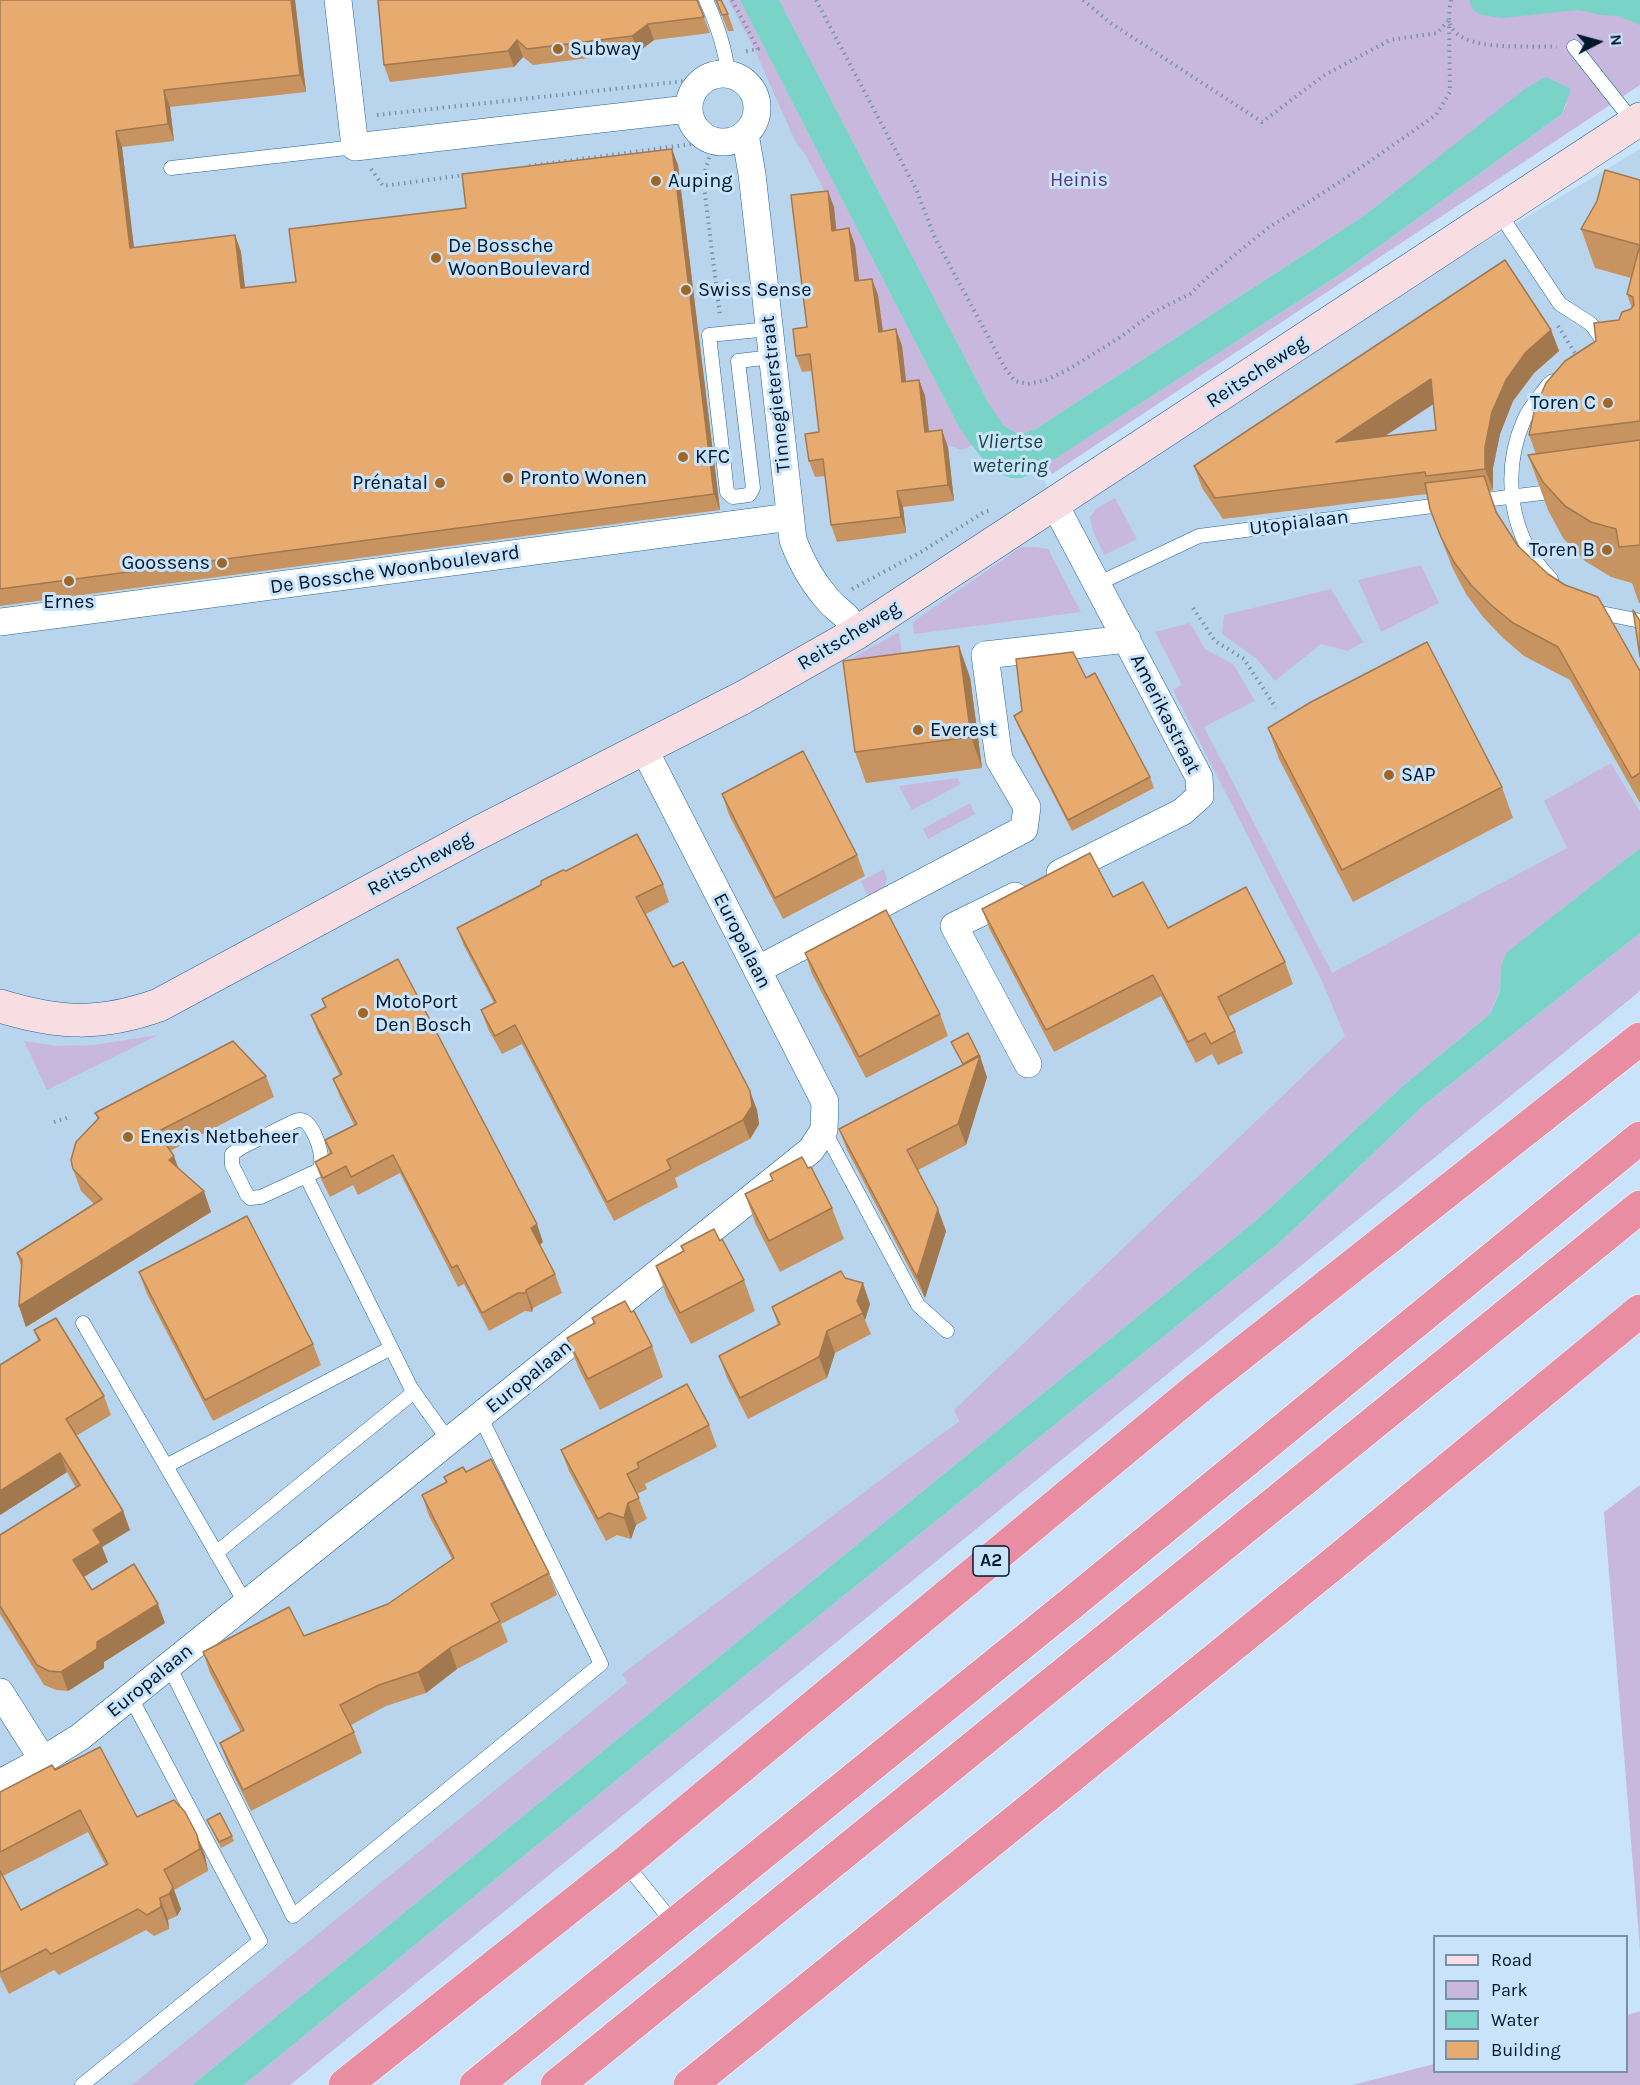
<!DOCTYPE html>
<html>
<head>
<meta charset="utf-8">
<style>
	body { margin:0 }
	#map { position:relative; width:1640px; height:2085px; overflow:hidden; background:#c9e3fa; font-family:Karla,sans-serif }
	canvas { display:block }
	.legend { position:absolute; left:1433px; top:1935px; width:195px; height:138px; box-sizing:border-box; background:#c9e3fa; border:2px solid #7991a6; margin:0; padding:8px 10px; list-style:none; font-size:18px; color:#001629 }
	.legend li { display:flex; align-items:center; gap:12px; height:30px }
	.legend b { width:30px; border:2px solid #7991a6 }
	.north { position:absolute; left:1568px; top:12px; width:60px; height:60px; -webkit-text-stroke:4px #c9e3fa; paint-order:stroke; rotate:84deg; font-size:16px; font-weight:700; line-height:24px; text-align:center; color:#001629 }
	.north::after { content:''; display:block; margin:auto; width:21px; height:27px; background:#001629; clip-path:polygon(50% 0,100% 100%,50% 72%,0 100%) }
</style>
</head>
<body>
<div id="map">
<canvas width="1640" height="2085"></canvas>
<ul class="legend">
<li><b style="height:8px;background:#f8dde3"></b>Road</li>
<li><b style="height:16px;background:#c8b8dd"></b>Park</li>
<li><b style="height:16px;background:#7ad3c7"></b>Water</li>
<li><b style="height:16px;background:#e7ab70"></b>Building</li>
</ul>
<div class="north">N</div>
</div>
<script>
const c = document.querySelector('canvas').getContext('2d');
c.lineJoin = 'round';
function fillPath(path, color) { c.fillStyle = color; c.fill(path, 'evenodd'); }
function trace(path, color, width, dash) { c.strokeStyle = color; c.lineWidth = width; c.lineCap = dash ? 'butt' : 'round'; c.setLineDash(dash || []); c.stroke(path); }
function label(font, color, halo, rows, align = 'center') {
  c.font = font + ' Karla,sans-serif'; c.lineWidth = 6; c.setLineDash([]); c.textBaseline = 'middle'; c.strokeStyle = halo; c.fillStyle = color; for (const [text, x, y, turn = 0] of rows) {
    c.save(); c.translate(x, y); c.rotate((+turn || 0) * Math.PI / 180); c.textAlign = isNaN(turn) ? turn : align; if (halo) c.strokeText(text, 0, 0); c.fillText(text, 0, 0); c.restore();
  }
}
const built = new Path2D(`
	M0 0H785L1055 501 1640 149V846L963 1417 138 2085H0Z`);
const green = new Path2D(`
	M728 0H740L960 429 973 445 962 450 947 445 930 447 884 346 878 294 860 296 837 245 833 207 805 154 796 143 753 46Z
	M779 0H1640V85L1052 474 1046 464 1342 273 1562 114 1567 103 1439 157 1365 215 1037 428 1020 435 1004 426 989 404Z
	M1115 498 1137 539 1104 555 1093 531 1090 517 1097 508Z
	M1021 547H1036L1048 549 1081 612 914 634 913 622Z
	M1421 565 1439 603 1381 632 1358 580Z
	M1331 589 1363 642 1348 651 1321 644 1275 681 1257 659 1222 634 1224 615Z
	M1190 623 1205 649 1233 664 1255 701 1204 727 1332 973 1567 848 1544 801 1611 763 1640 812V848L1507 952 1501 966 1500 990 1490 1014 1405 1084 1260 1217 192 2085H132L627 1683 622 1674 959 1421 954 1410 1345 1036 1321 979 1173 690 1182 685 1155 632Z
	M899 632 905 679 847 661Z
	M957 778 961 784 912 810 899 786Z
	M970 803 975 814 928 839 923 829Z
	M884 869C890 884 885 888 873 897L867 895 861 881Z
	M1640 933V991L290 2085H244L668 1738 1278 1244 1423 1106Z
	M158 1035 47 1090 24 1041 57 1046 93 1045Z
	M1640 1485V1950L1604 1512Z
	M1640 2011V2085H1353L1434 2064V2072H1626L1627 2015Z`);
const water = new Path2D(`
	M740 0H779L989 404 1004 426 1020 435 1037 428 1365 215 1526 88 1546 77 1571 89 1562 114 1342 273 1042 467C1036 470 1027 477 1021 478 993 482 975 447 960 429Z
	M1469 0H1640V25L1618 16 1602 15 1578 10 1502 18 1482 15 1473 10Z
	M1640 848V933L1423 1106 1278 1244 668 1738 244 2085H192L1260 1217 1405 1084 1490 1014 1500 991 1501 966 1507 952Z`);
const path = new Path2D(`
	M732 0 758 49 742 52
	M816 0 916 189 935 238 1005 368 1015 381 1028 384 1046 380 1069 369 1122 336 1154 312 1190 294 1211 274 1268 228 1340 182 1436 115 1450 92 1449 21
	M1083 0 1109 22 1262 122 1323 76 1390 40 1437 33 1448 21
	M1451 0C1450 6 1449 13 1449 19 1453 55 1532 44 1557 47
	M377 115 704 79
	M529 166 714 141 703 178 720 316
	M371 169 383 186 465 175
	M1558 326 1578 358
	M852 589 921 552 984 512 991 510
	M1193 608 1215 641 1244 659 1276 708
	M54 1122 70 1117`);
const lane = new Path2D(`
	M706 0C717 24 725 47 728 73
	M1574 47 1634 123
	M171 168 355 147
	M1499 213 1560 304 1591 324 1606 345
	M769 329 709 335 727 492 733 497 749 495 753 488 738 361 772 357
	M1476 501 1558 491
	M1551 579C1509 537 1501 473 1524 420 1529 408 1540 396 1548 385L1553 381
	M1097 584 1199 536 1448 504
	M1591 607 1601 613 1640 621
	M295 1121C299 1120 301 1119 304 1121 315 1127 326 1160 319 1170L261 1197 250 1198 247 1195 232 1165V1154L242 1147Z
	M824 1130 918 1305 947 1331
	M306 1176 411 1388 449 1441
	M83 1323 246 1604
	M166 1466 391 1348
	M216 1553 414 1392
	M169 1666 293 1916 601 1664 480 1416
	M625 1863 674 1924
	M82 2085 260 1941 130 1696`);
const street = new Path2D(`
	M338 0 355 147 688 109
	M689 108a34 34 0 1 1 68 0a34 34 0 1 1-68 0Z
	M745 134 752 174 793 540C801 562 813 583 829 601 842 615 850 615 855 634
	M1055 505 1199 777 1200 796 1182 812 1060 873
	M0 622 790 517
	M1015 896 954 926 1028 1064
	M757 970 1024 829 1027 807 999 759 985 655 1127 639
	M0 1692 43 1760
	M0 1783 43 1760 80 1737 811 1150 824 1130 825 1102 643 747`);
const secondary = new Path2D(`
	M0 1006C59 1024 100 1026 159 1005L476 834 744 697 855 634 1640 119`);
const highway = new Path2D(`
	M345 2085 625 1863 1198 1388 1640 1039
	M476 2085 1073 1602 1640 1138
	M557 2085 1640 1207
	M690 2085 1333 1564 1640 1311`);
const wall = new Path2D(`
	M0 0H295L306 92 170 107 174 141 122 147 134 248 235 235 241 252 245 288 296 282 466 208 678 165 720 510 0 606Z
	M697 0 710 33 654 40 638 52 533 65 523 57 514 67 390 82 384 65Z
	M716 0H721L728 14 734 31H728Z
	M1640 180V603H1639L1632 583 1611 577 1585 561 1563 538 1548 510 1528 455 1536 454 1529 435 1596 341 1632 308 1627 294 1631 278 1595 268 1581 229Z
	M834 207 836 230 855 245 859 281 872 279 878 295 883 331 896 329 902 346 906 382 919 380 925 396 929 432 948 447 954 501 903 507 906 533 837 542 831 525 825 476 815 477 809 461 819 432 812 371 802 372 796 356 807 327Z
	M1551 330 1559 351 1534 373 1513 401 1500 434 1493 468V490L1489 491 1498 515 1518 546 1640 671V803L1570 680 1524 656 1503 638 1483 617 1466 594 1453 569 1442 541 1430 509 1427 494 1223 519 1202 488 1194 466ZM1433 404 1436 430 1385 436Z
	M970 677 982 768 866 783 855 752Z
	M1086 678 1150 777 1154 788 1072 831 1018 726 1014 716Z
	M1268 728 1502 787 1513 818 1353 902 1279 759Z
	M722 794 857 855 865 876 783 919 729 815Z
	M566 871 663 884 669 902 646 914 673 967 757 1110 759 1124 750 1139 675 1178 678 1187 614 1221 522 1044 502 1054 488 1029 481 1010 494 1003 464 946 457 928Z
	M1113 897 1168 928 1285 962 1293 984 1228 1017 1235 1031 1243 1053 1218 1065 1212 1054 1196 1063 1161 996 1054 1052 990 930 982 909Z
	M805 953 940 1014 948 1036 866 1078 812 974Z
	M322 999 543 1242 540 1245 555 1274 562 1293 533 1308 532 1312 525 1311 489 1331 464 1284 458 1287 400 1173 358 1195 353 1185 330 1197 322 1181 315 1162 330 1154 325 1140 354 1125 340 1097 333 1079 340 1076 318 1033 311 1015 325 1007Z
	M951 1042 987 1077 966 1145 918 1170 946 1231 925 1298 847 1150 839 1129 963 1065Z
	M266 1076 274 1097 170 1151 178 1168 211 1212 26 1327 19 1306 21 1266 17 1253 94 1204 81 1191 73 1169 98 1119 95 1113Z
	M808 1168 832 1208 844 1239 780 1272 756 1225 745 1194 772 1180 770 1174Z
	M720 1241 744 1280 755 1311 691 1344 667 1297 656 1266 684 1252 681 1246Z
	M139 1272 313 1344 321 1365 213 1421 147 1294Z
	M845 1278 870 1304 865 1320 871 1334 835 1353 827 1378 748 1419 727 1378 719 1356 778 1325 772 1307Z
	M631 1312 652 1346 663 1377 600 1410 579 1369 567 1338 594 1324 592 1318Z
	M34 1330 104 1396 111 1415 76 1436 123 1511 130 1530 102 1547 108 1562 84 1577 92 1590 165 1623 104 1662V1668L68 1691 56 1690 44 1685 0 1614V1535L76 1488 67 1472 0 1515V1365L38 1341Z
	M709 1425 717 1447 645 1484 647 1489 637 1494 647 1519 636 1525 631 1539 617 1535 606 1541 569 1471 561 1450Z
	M466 1472 549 1573 557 1595 501 1624 508 1642 457 1669 426 1693 386 1706 351 1725 354 1732 362 1753 251 1811 228 1764 220 1743 241 1732 210 1673 203 1652 304 1636 388 1604 452 1559 429 1516 422 1495 446 1482 444 1477Z
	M55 1770 137 1817 197 1835 205 1856 208 1871 174 1890 181 1909 177 1916 168 1920 169 1929 154 1936 146 1930 59 1975 54 1970 9 1994 0 1976V1792ZM88 1832 106 1866 21 1910 3 1876Z
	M207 1820 232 1836 234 1841 221 1848Z`);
const shadedWall = new Path2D(`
	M291 0H295L306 92 300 75Z
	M648 24 654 40 638 52 632 36Z
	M517 40 523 57 514 67 508 51Z
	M164 90 170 107 174 141 168 124Z
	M116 131 122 147 136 265 130 248Z
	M672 149 678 165 720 510 714 494Z
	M828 191 834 207 838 247 832 231Z
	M849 228 855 245 861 297 855 281Z
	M235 235 241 252 247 305 241 288Z
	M872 279 878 295 885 348 879 332Z
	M896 329 902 346 908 398 902 382Z
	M1551 330 1559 351 1534 373 1513 401 1500 434 1493 468V490L1485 469V447L1492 412 1506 380 1526 352Z
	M1431 379 1438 401 1344 463 1336 442Z
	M919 380 925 396 931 449 925 432Z
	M942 430 948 447 954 501 948 485Z
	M897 491 903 507 906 533 901 517Z
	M959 646 970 677 982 768 971 737Z
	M980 1056 987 1077 966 1145 958 1124Z
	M750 1091 757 1110 759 1124 750 1139 743 1120Z
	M174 1156 182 1178 169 1160Z
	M204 1191 211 1212 26 1327 19 1306Z
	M938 1209 946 1231 925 1298 917 1277Z
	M537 1224 543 1242 538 1246 531 1228Z
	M863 1283 870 1304 865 1320 857 1301Z
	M526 1290 533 1308 532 1312 526 1293Z
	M827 1331 835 1353 827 1378 819 1357Z
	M60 1453 67 1472 0 1515V1491Z
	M628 1503 636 1525 631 1539 624 1518Z
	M123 1511 130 1530 102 1547 108 1562 80 1579 73 1560 93 1530Z
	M158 1604 165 1623 104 1662V1668L68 1691 61 1672 97 1642Z
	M450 1648 457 1669 426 1693 418 1672Z
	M197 1835 205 1856 208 1871 200 1849Z
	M173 1887 181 1909 177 1916 169 1894Z
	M160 1898 168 1920 169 1929 161 1907Z`);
const building = new Path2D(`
	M0 0H291L300 75 164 90 168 124 116 131 130 248 235 235 241 288 296 282 289 229 466 208 462 174 672 149 714 494 0 589Z
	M378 0H697L704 17 648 24 632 36 527 49 517 40 508 51 384 65Z
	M716 0H721L728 14 722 15Z
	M1605 170 1640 180V421L1529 435 1535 408 1546 383 1565 361 1596 341 1594 323 1619 320 1622 312 1631 309 1634 305 1633 297 1627 294 1640 245 1581 229 1597 201Z
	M828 191 832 231 849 228 855 281 872 279 879 332 896 329 902 382 919 380 925 432 942 430 948 485 897 491 901 517 831 525 823 459 809 461 805 434 819 432 810 354 796 356 793 329 807 327 791 195Z
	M1505 260 1551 330 1526 352 1506 380 1492 412 1485 447V469L1426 476 1425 472 1215 498 1194 466ZM1431 379 1436 430 1336 442Z
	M1640 440V545L1619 547 1616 529 1591 522 1565 506 1543 482 1528 455Z
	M1484 476 1496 512 1518 546 1548 574 1565 585 1598 597 1640 671V773L1632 778 1558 647 1513 623 1491 605 1471 585 1454 562 1441 537 1430 509 1425 483Z
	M1633 610 1640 621V657Z
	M1427 642 1502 787 1342 870 1268 728 1311 702Z
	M959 646 971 737 855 752 843 661Z
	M1073 652 1086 678 1095 673 1150 777 1068 820 1014 716 1022 711 1016 659Z
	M803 751 857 855 775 898 722 794Z
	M637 834 663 884 636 897 673 967 683 962 750 1091 752 1106 743 1120 667 1160 671 1169 607 1202 515 1025 495 1036 481 1010 496 1002 457 928 541 885V881L563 870 566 871Z
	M1090 853 1113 897 1143 882 1168 928 1246 887 1285 962 1218 997 1235 1031 1211 1044 1205 1033 1188 1042 1153 975 1046 1030 982 909Z
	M886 910 940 1014 859 1057 805 953Z
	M398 959 537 1224 531 1228 555 1274 526 1290V1293H518L482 1313 457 1265 452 1268 393 1155 351 1177 346 1166 323 1178 315 1162 332 1153 325 1140 357 1124 333 1079 342 1074 311 1015 326 1007 322 999Z
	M968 1033 979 1055 963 1064 951 1042Z
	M233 1041 266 1076 157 1132 174 1156 169 1160 204 1191 19 1306 22 1260 17 1253 102 1199 73 1169 71 1160 76 1142 99 1118 95 1113Z
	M980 1056 958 1124 907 1150 938 1209 917 1277 839 1129Z
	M802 1157 808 1168 811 1167 832 1208 769 1241 745 1194 773 1180 770 1174Z
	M247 1216 313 1344 205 1400 139 1272Z
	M714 1229 720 1241 722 1239 744 1280 680 1313 656 1266 684 1251 681 1246Z
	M841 1271 845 1278 863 1283 857 1301 863 1313 827 1331 819 1357 740 1398 719 1356 780 1324 772 1307Z
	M625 1301 631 1312 634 1311 652 1346 588 1379 567 1338 595 1323 592 1318Z
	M56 1318 104 1396 66 1419 123 1511 93 1530 101 1543 73 1560 92 1590 134 1564 158 1604 97 1642V1649L61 1672 49 1671 37 1665 0 1606V1535L80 1485 60 1453 0 1491V1365L40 1340 34 1330Z
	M687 1384 709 1425 637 1463 639 1468 627 1474 639 1498 628 1503 624 1518 609 1513 598 1519 561 1450Z
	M491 1459 549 1573 491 1604 500 1621 450 1648 418 1672 379 1685 340 1705 354 1732 243 1790 220 1743 244 1730 203 1652 289 1607 304 1636 388 1604 454 1558 422 1495 447 1482 444 1477 463 1467 466 1472Z
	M100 1747 137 1817 174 1800 185 1812 197 1835 200 1849 164 1870 173 1887 169 1894 160 1898 161 1907 147 1915 138 1909 51 1954 46 1949 1 1972 0 1970V1871L21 1910 108 1864 80 1810 0 1852V1792L52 1765 55 1770Z
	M220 1813 232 1836 219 1842 207 1820Z`);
const markers = [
	[558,49,6,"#a06625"],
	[656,181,6,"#a06625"],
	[436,258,6,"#a06625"],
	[686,290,6,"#a06625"],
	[1608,403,6,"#a06625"],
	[683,457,6,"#a06625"],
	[508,478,6,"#a06625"],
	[440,483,6,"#a06625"],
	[1607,550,6,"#a06625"],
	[222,563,6,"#a06625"],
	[69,581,6,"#a06625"],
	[918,730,6,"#a06625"],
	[1389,775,6,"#a06625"],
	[363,1013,6,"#a06625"],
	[128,1137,6,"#a06625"]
];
const shields = [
	[991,1561,36]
];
const shieldNames = [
	["A2",991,1561]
];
const poiNames = [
	["Subway",570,49],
	["Auping",668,181],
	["De Bossche",448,246],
	["WoonBoulevard",448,269],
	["Swiss Sense",698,290],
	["Toren C",1596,403,"right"],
	["KFC",695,457],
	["Pronto Wonen",520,478],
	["Prénatal",428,483,"right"],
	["Toren B",1595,550,"right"],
	["Goossens",210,563,"right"],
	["Ernes",69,602,"center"],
	["Everest",930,730],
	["SAP",1401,775],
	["MotoPort",375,1002],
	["Den Bosch",375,1025],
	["Enexis Netbeheer",140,1137]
];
const parkNames = [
	["Heinis",1079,180]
];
const streetNames = [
	["Reitscheweg",1257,372,-33],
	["Tinnegieterstraat",776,394,-96],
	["Utopialaan",1299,523,-7],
	["De Bossche Woonboulevard",395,570,-8],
	["Reitscheweg",849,636,-31],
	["Amerikastraat",1165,714,63],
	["Reitscheweg",420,864,-28],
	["Europalaan",742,941,63],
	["Europalaan",529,1377,-39],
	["Europalaan",150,1681,-39]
];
const waterNames = [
	["Vliertse",1010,442],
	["wetering",1010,466]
];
fillPath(built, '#b9d5ed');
fillPath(green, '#c8b8dd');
fillPath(water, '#7ad3c7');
trace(lane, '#226697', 15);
trace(street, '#226697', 28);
trace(secondary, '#226697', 34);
trace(highway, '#fff', 34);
trace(path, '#7b93a9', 4, [1.5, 4.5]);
trace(lane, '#fff', 14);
trace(street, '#fff', 27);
trace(secondary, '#f8dde3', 33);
trace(highway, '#e98da3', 33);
fillPath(wall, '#c79360');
fillPath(shadedWall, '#a2784e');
fillPath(building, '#e7ab70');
trace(building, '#a2784e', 1.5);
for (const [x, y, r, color] of markers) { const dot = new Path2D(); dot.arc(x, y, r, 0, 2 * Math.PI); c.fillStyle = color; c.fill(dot); trace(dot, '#c9e3fa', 2); }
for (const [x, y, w] of shields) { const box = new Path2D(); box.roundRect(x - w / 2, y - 15, w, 30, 4.5); c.fillStyle = '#c9e3fa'; c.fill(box); trace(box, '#001629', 1.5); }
label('bold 18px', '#001629', null, shieldNames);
label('20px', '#001629', '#c9e3fa', poiNames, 'left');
label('20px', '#57347a', '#c9e3fa', parkNames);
label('20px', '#001629', '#c9e3fa', streetNames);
label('italic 21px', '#1b443f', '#c9e3fa', waterNames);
</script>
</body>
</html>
